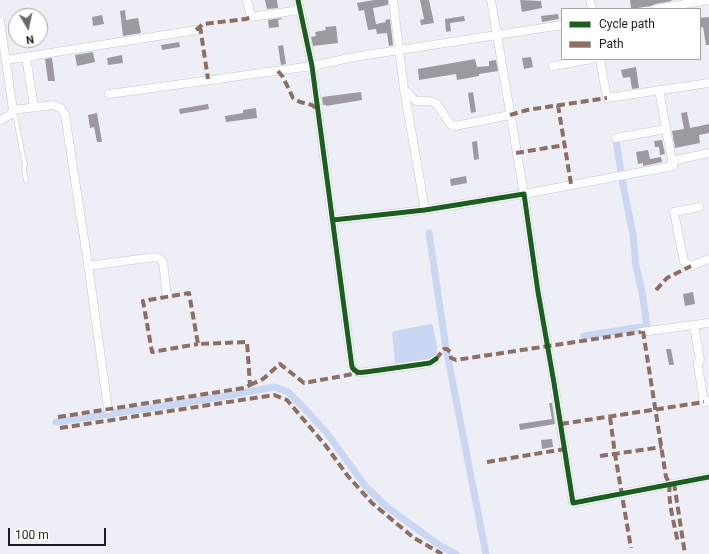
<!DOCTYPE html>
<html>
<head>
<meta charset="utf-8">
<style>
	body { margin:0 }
	#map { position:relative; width:709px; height:554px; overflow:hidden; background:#eeeff6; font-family:Roboto,sans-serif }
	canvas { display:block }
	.legend { position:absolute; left:561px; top:8px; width:140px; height:52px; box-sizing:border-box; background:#fff; border:1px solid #a5a5a7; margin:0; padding:5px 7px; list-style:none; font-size:12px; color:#1d1e22 }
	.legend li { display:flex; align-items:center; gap:8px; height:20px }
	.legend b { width:20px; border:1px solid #a5a5a7 }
	.north { position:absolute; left:8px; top:8px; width:40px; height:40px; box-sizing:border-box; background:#fff; border:1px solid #a5a5a7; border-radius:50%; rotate:171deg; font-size:11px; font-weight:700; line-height:16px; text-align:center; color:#1d1e22 }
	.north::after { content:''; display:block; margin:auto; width:14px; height:18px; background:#66676c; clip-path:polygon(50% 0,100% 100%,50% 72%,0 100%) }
	.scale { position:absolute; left:8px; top:528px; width:98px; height:18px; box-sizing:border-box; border:2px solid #1d1e22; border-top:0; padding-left:5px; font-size:12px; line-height:14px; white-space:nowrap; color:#1d1e22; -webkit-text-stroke:3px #fff; paint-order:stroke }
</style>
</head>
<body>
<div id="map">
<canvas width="709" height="554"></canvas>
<ul class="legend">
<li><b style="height:5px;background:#1b5e20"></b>Cycle path</li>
<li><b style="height:5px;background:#8d6e63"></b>Path</li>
</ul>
<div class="north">N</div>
<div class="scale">100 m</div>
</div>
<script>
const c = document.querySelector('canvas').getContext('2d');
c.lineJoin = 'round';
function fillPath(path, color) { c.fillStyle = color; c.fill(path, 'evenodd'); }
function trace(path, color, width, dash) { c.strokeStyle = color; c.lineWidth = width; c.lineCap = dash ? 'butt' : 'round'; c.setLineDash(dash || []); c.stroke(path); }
const water = new Path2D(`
	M431 324 433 326C434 332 438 346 437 352 435 363 408 363 399 364L395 362 392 333 394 331Z`);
const canal = new Path2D(`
	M616 141 621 172
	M429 233 446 348 486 554
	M584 336 647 326 642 292 636 266 633 235 622 179
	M56 422 202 400 275 387 288 392 303 407 326 432 366 487 387 507 439 545 456 554`);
const building = new Path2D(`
	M265 0H277L278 8 267 9Z
	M374 0H388V5L373 8 376 24 386 22 385 20 390 19 393 45 389 46 387 33 377 34 376 29 368 30 364 10 359 11 357 3Z
	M420 0H429L434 23 421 25 420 20 424 19Z
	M520 0 541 1 542 8 522 12Z
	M630 0H671L672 1 655 4 651 6 631 9Z
	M125 10 126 20 138 18 141 33 123 36 120 11Z
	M558 14 559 19 542 22 541 16Z
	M102 15 104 24 93 26 92 17Z
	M464 16 465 21 450 23 451 31 446 32 445 19Z
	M709 17V45H706L703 27 700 28V18Z
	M282 18V19L278 20 279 27 269 28 268 20Z
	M336 26 338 43 313 46 311 37 316 36 315 32 326 30 325 27Z
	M179 42 180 47 162 50 161 45Z
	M283 45 286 64 281 65 278 46Z
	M93 52 95 62 77 66 75 55Z
	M122 55 123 63 108 65 107 58Z
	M531 57 533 67 524 69 522 58Z
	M52 58 55 81H48L45 59Z
	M475 59 477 67 489 66V61L496 60 498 71 479 74V76L457 80 456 74 419 80 418 69Z
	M636 67 639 88 632 89 630 77 623 78 621 70Z
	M361 92 362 100 326 106V105H323L322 97Z
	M473 92 476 112 471 113 468 93Z
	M208 104 209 109 180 114 179 109Z
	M256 108 257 118 226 122 225 116 243 113V110Z
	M687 112 690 128 709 124V133L699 135 700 143 675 148 672 131 684 129 681 113Z
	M97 113 102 142H97L94 127 90 128 88 115Z
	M662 140 665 154 660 155 659 147H655L654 141Z
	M477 141 479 159 474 160 472 142Z
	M648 150 650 159 661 157 662 162 643 166V163L638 164 636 152Z
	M466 176 467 183 451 186 450 179Z
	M693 292 695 304 685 306 683 294Z
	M666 349H671L674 365H669Z
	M549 403H552L555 424 520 430 519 424 552 419Z
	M552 439 553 447 542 449 541 440Z`);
const service = new Path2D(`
	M13 113 16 119 23 157 25 164 24 170 26 181`);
const minor = new Path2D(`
	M247 0 251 17 300 10
	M298 0 312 66 352 367C356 373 359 373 366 372L430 363 436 359
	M393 0 404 89 425 210
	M491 0 524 194 673 166 672 161 709 153
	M590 0 592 9
	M656 9 709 0
	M0 21 13 110 10 115 0 120
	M26 57 34 107
	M600 59 607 98 709 83
	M6 60 196 30
	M553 66 592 59
	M404 89 416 101H429L436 103 451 125 455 126 510 115
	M659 90 672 161
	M109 94 312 66 354 57 562 25
	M13 110 53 105 61 108 65 115 88 264 89 265H95L155 257 160 259 163 262 167 297
	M616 138 666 129
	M699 207 674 212 684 262 691 266 709 259
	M333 220 425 210 524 194 538 292 554 383 573 503 709 477
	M88 264 108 409
	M694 325 700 360 698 363V366L704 402 709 401
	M641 332 709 323`);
const quiet = new Path2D(`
	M200 26 208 79
	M196 30 203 24 246 19 251 17
	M278 71 283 77 293 98 300 102 312 105 317 109
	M558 105 571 184
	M510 115 527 110 607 98
	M516 153 565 145
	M656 290 667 278 691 266
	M643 331 666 477 670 484C667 499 675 527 678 543
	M436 359 444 349H447L450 352 451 358 456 360 641 332
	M250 385 263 379 280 364 304 383 359 373
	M58 417 244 388 250 385 247 342 198 344 189 293 143 301 152 352 198 344
	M610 417 615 454 631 548
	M561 424 704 402
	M60 428 274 395 287 400 326 446 347 475 372 503 414 538 442 554
	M600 456 662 447
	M487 462 565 449
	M674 483 685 554`);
const cycleway = new Path2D(`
	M298 0 312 66 352 367C356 373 359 373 366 372L430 363 436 359
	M333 220 425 210 524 194 538 292 554 383 573 503 709 477`);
fillPath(water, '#c9d7f3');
trace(canal, '#c9d7f3', 7);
fillPath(building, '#9d99a1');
trace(service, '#c5c6cb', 5);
trace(minor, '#c5c6cb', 9);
trace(service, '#fcfdfe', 4);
trace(minor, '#fcfdfe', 8);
trace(quiet, '#8d6e63', 4, [8, 4]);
trace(cycleway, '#1b5e20', 5);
</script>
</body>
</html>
